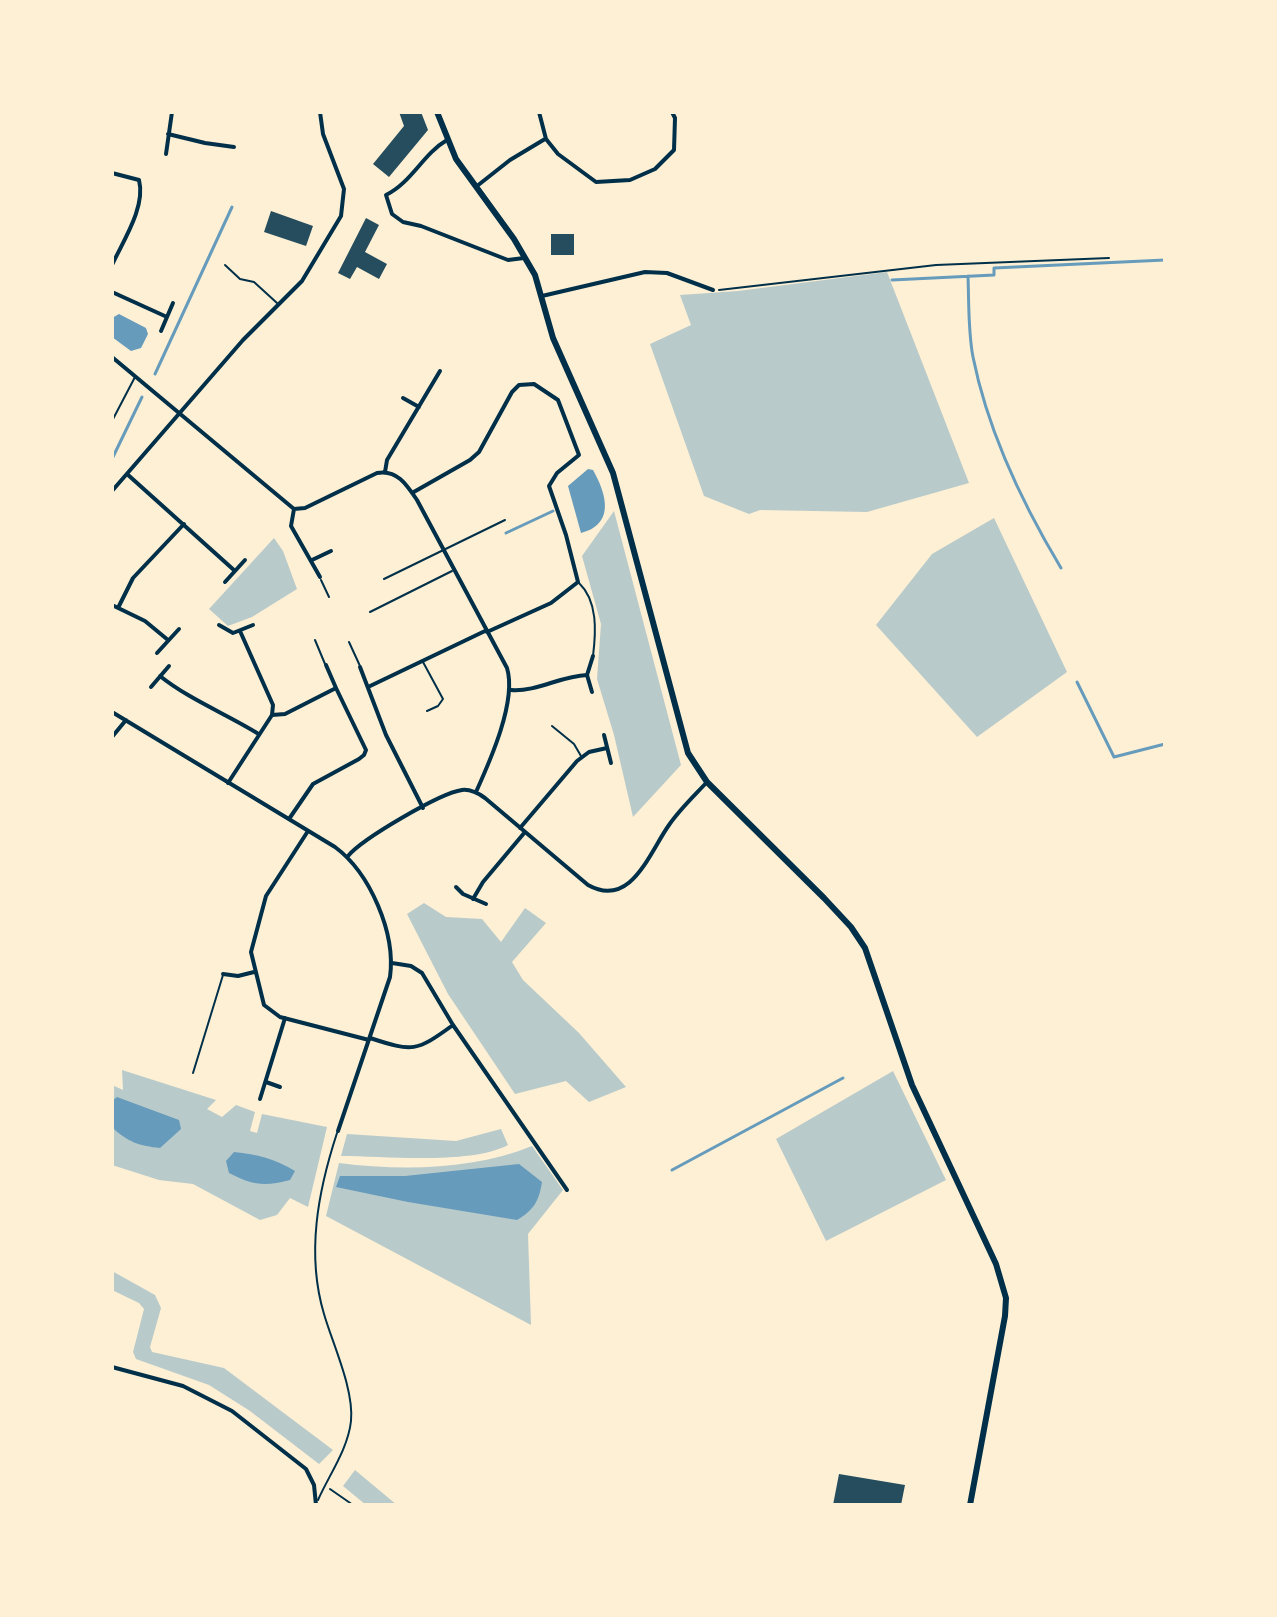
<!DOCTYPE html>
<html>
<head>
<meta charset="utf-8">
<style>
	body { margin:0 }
	#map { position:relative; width:1277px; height:1617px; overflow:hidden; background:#fdf0d5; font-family:Montserrat,sans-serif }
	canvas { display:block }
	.frame { position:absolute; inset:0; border:114px solid #fdf0d5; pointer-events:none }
</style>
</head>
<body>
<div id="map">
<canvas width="1277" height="1617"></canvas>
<div class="frame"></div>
</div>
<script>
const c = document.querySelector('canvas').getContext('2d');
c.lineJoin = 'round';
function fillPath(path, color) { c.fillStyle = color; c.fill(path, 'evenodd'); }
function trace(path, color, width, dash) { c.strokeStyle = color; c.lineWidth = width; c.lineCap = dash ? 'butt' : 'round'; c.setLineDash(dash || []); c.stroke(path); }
const green = new Path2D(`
	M887 272 969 483 867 512 760 510 749 514 704 496 650 344 691 325 680 295 738 291Z
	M614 511 681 765 633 817 614 735 597 679 601 624 582 556Z
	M994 518 1067 672 977 737 876 625 932 554Z
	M274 538 283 551 297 589 252 617 228 626 209 609Z
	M424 903 446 917 482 919 501 942 525 908 546 923 512 962 523 980 579 1033 626 1087 589 1102 566 1081 515 1094 448 994 407 914Z
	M122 1070 216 1100 207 1109 222 1117 236 1105 255 1112 250 1131 257 1133 262 1114 327 1127 308 1207 290 1198 277 1215 260 1220 193 1184 159 1180 112 1165V1085L123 1090Z
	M893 1071 946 1180 826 1241 776 1139Z
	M501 1129 508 1145C471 1165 385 1156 341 1156L347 1134 456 1141Z
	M532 1146 563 1190 528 1234 531 1325 326 1216 339 1163C402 1171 473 1170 532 1146Z
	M112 1271 155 1295 161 1308 150 1347 152 1352 224 1368 333 1450 319 1464 250 1411 209 1385 136 1359 133 1352 144 1309 139 1303 112 1290Z
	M355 1470 397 1505H366L343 1486Z`);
const water = new Path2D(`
	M119 314 146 328 148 334 141 348 131 351 112 337V318Z
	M588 469 593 470C606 493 616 524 581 533L568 486Z
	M117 1097 179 1120 181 1129 160 1148C140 1146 127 1142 112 1127V1101Z
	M234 1152C257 1154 275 1159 295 1171L290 1180C264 1187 252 1185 229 1173L226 1161Z
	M519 1164 542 1182C539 1201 534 1210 517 1220L408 1202 336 1187 340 1176H405Z`);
const stream = new Path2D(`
	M968 276C969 303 968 331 973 357 988 432 1022 503 1061 568
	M892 280 994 275V268L1165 260
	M155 374 232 207
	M112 459 142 397
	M506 533 553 511
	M1077 682 1114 757 1165 744
	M672 1170 843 1078`);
const building = new Path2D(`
	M399 112H421L428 130 389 177 373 164 404 126Z
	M271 211 313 226 306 246 264 232Z
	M366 218 379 225 365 252 387 264 379 279 357 267 350 279 338 273Z
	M551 234H574V255H551Z
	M839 1474 905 1485 901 1505H833Z`);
const path = new Path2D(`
	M719 290 936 265 1109 258
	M330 1489 353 1505`);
const service = new Path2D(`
	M225 265 240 279 254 282 277 303
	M112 421 135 377
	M384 579 505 520
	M321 580 329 597
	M579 583C598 601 596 632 593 656
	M370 612 452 571
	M315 640 325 664
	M349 642 360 666
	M423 662 443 699 438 706 427 711
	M552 726 574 744 581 756
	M193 1073 223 975
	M318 1500C329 1475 348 1449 351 1421 354 1389 333 1345 324 1314 306 1254 318 1191 337 1133`);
const minor = new Path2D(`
	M539 112 546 139 558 154 596 182 630 180 655 169 674 150 675 118 672 112
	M168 134 205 143 234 147
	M447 140C423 154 412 182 386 195L392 214 403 222 421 226 508 260 524 258
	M166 154 172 112
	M112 173 139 180C146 207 123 241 112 265
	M477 186 510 160 545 139
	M112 292 167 317
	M542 296 645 272 667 273 713 290
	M161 331 173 303
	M112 357 294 509 305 508 377 473C397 469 407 485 417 500L507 668C517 701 490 761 476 792
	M403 398 419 407
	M385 472 387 460 440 371
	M127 474 235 571
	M112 491 243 340 302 281 341 216 344 189 323 134 320 112
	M412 493 470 460 479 452 512 392 519 385 534 384 558 400 579 455 557 473 549 486 566 535 578 582 551 603 487 632
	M294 509 291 526 320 577
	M312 560 331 551
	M225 582 245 560
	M112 605 145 621 168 640
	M118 608 133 578 184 524
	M219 625 233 633 253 625
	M157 653 179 629
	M326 665 336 688
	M360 667 386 735 423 808
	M160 676C187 698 226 714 257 733
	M151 687 169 666
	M368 687 485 631
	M511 690C537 692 560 676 587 675
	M592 692 587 675 593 656
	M112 712 335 847C370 873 396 933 390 977L338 1131
	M272 715 285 714 336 688 366 750 364 755 359 759 313 784 289 819
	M604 735 611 763
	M112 737 126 720
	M228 783 272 715 273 705 240 631
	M520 828 577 761 589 752 607 748
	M308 831 266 896 251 952 264 1005 280 1017 369 1040
	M348 856C362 839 440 793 462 790 471 789 478 793 485 798L588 885C631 909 649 853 669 825 680 809 694 796 707 782
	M456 887 463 894 486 904
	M473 899 483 882 525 832
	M392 963 411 966 422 973 453 1025 567 1190
	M223 974 238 976 254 972
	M370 1038C413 1052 416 1052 453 1025
	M266 1082 280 1087
	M260 1099 285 1018
	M112 1367 183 1386 232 1411 306 1469 314 1485 316 1505`);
const secondary = new Path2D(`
	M437 112 456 159 514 239 535 275 553 338 613 473 688 753 707 782 824 898 851 927 865 948 912 1085 996 1264 1006 1298 1005 1316 970 1505`);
fillPath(green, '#b9caca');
fillPath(water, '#669bbc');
trace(stream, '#669bbc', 3);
fillPath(building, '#264d5e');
trace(path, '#003049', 2);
trace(service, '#003049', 2);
trace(minor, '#003049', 4);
trace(secondary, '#003049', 6);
</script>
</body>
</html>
